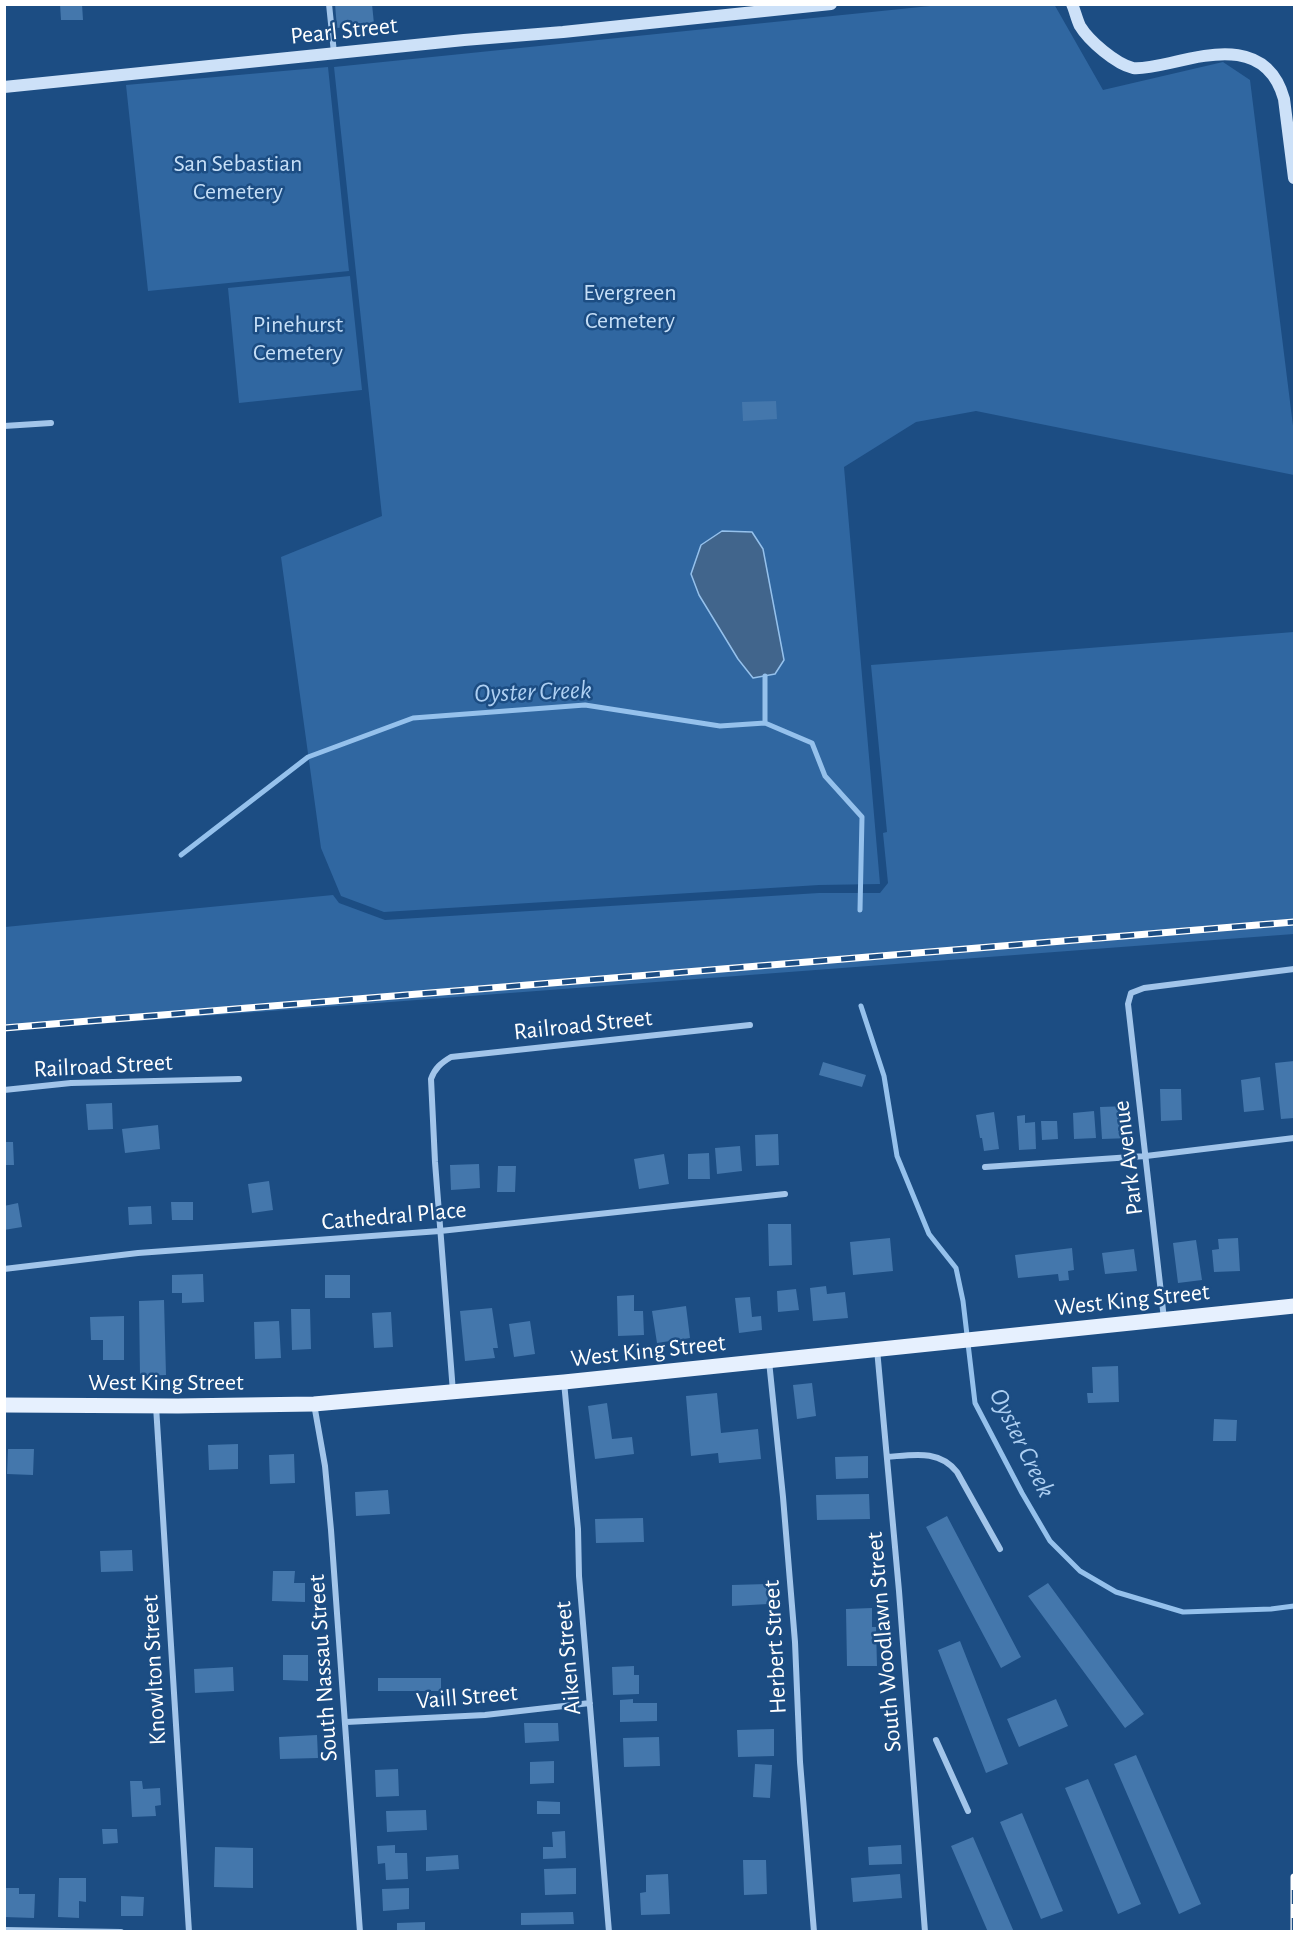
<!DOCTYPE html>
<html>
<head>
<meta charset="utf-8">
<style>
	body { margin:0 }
	#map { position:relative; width:1299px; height:1936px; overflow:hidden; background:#1c4d83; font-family:"Alegreya Sans",sans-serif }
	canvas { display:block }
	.frame { position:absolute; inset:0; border:6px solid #fff; pointer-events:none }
</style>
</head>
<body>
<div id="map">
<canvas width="1299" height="1936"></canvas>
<div class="frame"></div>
</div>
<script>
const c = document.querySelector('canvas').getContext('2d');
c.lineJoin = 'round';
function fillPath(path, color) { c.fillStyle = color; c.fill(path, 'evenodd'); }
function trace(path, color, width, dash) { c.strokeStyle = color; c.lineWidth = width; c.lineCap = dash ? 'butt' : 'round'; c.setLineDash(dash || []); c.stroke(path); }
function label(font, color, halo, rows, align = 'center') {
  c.font = font + ' "Alegreya Sans",sans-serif'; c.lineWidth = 5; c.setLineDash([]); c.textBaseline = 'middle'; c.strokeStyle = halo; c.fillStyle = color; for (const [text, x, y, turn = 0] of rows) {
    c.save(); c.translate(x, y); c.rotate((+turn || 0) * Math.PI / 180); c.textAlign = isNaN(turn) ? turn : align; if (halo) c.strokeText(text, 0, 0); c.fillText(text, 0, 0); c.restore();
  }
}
const green = new Path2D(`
	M1054 4 1103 90 1223 62 1250 80 1294 434V475L976 411 916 422 844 467 880 884 819 885 384 912 341 896 321 848 281 557 382 516 334 67 940 5Z
	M328 67 349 271 148 291 126 85Z
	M350 276 362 390 239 403 228 288Z
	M1294 632V934L5 1031V927L333 895 339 903 385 920 819 893H880L888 883 883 833 887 832 871 665Z`);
const water = new Path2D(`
	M722 531 752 532 763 549 784 660 775 674 753 678 738 659 699 595 691 574 701 545Z`);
const stream = new Path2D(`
	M765 676V723
	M181 855 308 757 413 718 585 705 720 726 765 723 812 743 825 776 862 817 860 910
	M861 1006 884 1076 897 1156 929 1234 956 1268 963 1301 975 1403 1022 1493 1050 1541 1080 1571 1116 1592 1183 1612 1271 1609 1294 1606`);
const building = new Path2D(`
	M60 4H82L83 20H61Z
	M335 4H372L374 24 337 28Z
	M776 401 777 419 743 421 742 402Z
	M1294 1061V1118L1281 1119 1275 1063Z
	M823 1062 866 1075 862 1087 819 1075Z
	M1260 1077 1264 1110 1244 1112 1241 1080Z
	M1160 1089H1181L1182 1120 1161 1121Z
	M112 1103 113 1129 88 1130 86 1104Z
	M1128 1106 1130 1138 1102 1139 1100 1107Z
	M1094 1111 1096 1138 1074 1139 1073 1113Z
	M994 1112 999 1149 984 1151 982 1138H980L976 1115Z
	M1025 1115V1123L1035 1122 1036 1149 1019 1150 1017 1116Z
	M1041 1121H1057L1058 1139 1042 1140Z
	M158 1125 160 1149 125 1153 122 1129Z
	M778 1134 779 1165 756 1166 755 1135Z
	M4 1142H13L14 1165H4Z
	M740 1146 742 1171 717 1174 715 1148Z
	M709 1153 710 1179H688V1154Z
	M664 1154 669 1184 639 1189 634 1159Z
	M479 1164 480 1188 451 1190 450 1165Z
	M498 1166H516L515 1192H497Z
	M269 1181 273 1210 252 1213 248 1184Z
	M171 1202H193V1220H172Z
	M18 1203 22 1227 4 1230V1206Z
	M151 1206 152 1224 129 1225 128 1207Z
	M768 1224H791L792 1265 769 1266Z
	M890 1238 893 1271 853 1275 850 1242Z
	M1238 1238 1240 1271 1214 1272 1212 1250 1219 1249 1218 1239Z
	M1196 1240 1202 1280 1178 1283 1173 1243Z
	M1072 1248 1074 1270 1068 1271 1069 1280 1059 1281 1058 1274 1018 1278 1015 1255Z
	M1134 1249 1137 1271 1105 1274 1102 1253Z
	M203 1274 204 1302 182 1303V1293H172V1275Z
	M325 1275H350V1298H325Z
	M826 1286 827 1294 845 1292 848 1318 813 1321 810 1288Z
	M796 1289 799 1310 778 1312 777 1291Z
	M634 1295V1311H643L644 1335 618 1336 617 1296Z
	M750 1297 752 1317 761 1316 762 1330 739 1333 735 1298Z
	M164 1300 166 1375 140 1376 139 1301Z
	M686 1306 690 1338 657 1343 652 1311Z
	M492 1308 498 1348H493L495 1358 465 1361 460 1311Z
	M291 1309H310L311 1349 292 1350Z
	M391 1312 393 1347 374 1348 372 1313Z
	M124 1316V1360H103V1340H91L90 1317Z
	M279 1321 281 1358 255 1359 254 1322Z
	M530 1321 535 1354 514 1357 509 1324Z
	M1118 1366 1119 1402 1088 1403 1087 1393H1093L1092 1367Z
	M812 1383 816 1416 797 1419 793 1385Z
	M717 1393 721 1433 758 1429 761 1459 719 1463 718 1453 691 1456 686 1396Z
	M607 1403 612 1439 632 1437 634 1454 595 1459 588 1406Z
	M1214 1419 1237 1420 1236 1441H1213Z
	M238 1444V1469L209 1470 208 1445Z
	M8 1449H34L33 1475 7 1474Z
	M294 1454 295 1483 270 1484 269 1455Z
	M868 1456V1478L836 1479 835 1457Z
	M388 1490 390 1514 356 1516 355 1492Z
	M869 1494 870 1519 817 1520 816 1495Z
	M947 1516 1021 1657 1001 1668 926 1527Z
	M643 1518 644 1542 596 1543 595 1519Z
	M132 1550 133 1571 101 1572 100 1551Z
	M273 1571H295L294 1583H305V1602L272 1601Z
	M1048 1583 1144 1714 1125 1728 1028 1596Z
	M767 1584 768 1604 732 1606V1585Z
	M872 1608V1627H876L877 1666H847L846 1609Z
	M960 1641 1008 1764 986 1773 938 1650Z
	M283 1655H308V1681L283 1680Z
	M634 1666V1675H639V1694L613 1695 612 1667Z
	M233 1667 234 1691 195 1693 194 1669Z
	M378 1678H441V1691H378Z
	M633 1699V1703H657V1721L620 1722V1700Z
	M1056 1699 1068 1726 1019 1747 1007 1719Z
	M524 1723H558L559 1741 525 1743Z
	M774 1729V1756L738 1757 737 1730Z
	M317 1735 318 1758 280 1759 279 1737Z
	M659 1737 660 1766 624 1767 623 1738Z
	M1136 1755 1201 1904 1179 1914 1114 1764Z
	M554 1761V1783L530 1784V1762Z
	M755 1764 772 1765 770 1798 753 1797Z
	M398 1769 399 1796 376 1797 375 1770Z
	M1088 1779 1141 1904 1118 1914 1065 1788Z
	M130 1781H142L143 1789 160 1788 161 1805 155 1806 156 1816 132 1817Z
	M537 1801 560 1802V1814H537Z
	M426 1810 427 1830 387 1832 386 1811Z
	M1022 1813 1063 1911 1041 1919 1000 1822Z
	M102 1829H117L118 1843 103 1844Z
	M565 1831 566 1858 543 1859V1847H553L552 1832Z
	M973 1837 1014 1932H988L951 1846Z
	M395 1845V1853H407L408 1879 386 1880 385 1863 378 1864 377 1846Z
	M901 1845 902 1864 869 1865 868 1847Z
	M215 1847 253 1848V1888L214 1887Z
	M458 1855 459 1869 426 1871V1857Z
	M743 1860H766L767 1894 744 1895Z
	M576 1868V1894L545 1895 544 1869Z
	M668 1874 670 1914 641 1915 640 1893 646 1892V1875Z
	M900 1874 902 1898 853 1902 851 1878Z
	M59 1878H86V1902L79 1901V1918L58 1917Z
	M4 1888H19V1894H35L34 1918 4 1917Z
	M409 1888V1909L383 1911 382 1889Z
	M121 1896 144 1897 143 1916H121Z
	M573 1912 574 1924 521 1925V1913Z
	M425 1922V1932H397V1923Z`);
const street = new Path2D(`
	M329 4 334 53
	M4 426 51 423
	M4 1090 71 1083 239 1079
	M985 1167 1146 1156 1294 1138
	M4 1269 138 1253 440 1231 785 1194
	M1164 1319 1128 1004 1131 993 1144 988 1294 969
	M877 1349 899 1591 925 1932
	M769 1361 783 1497 795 1642 800 1762 814 1932
	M564 1382 578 1529 579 1576 609 1932
	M453 1392 435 1162 431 1079C435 1068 441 1063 451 1057L750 1025
	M314 1404 325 1466 331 1530 360 1932
	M156 1406 189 1932
	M887 1457C913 1455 939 1449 957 1472L1000 1549
	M346 1722 485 1715 590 1703
	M936 1740 968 1811
	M4 1930 121 1932`);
const secondary = new Path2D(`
	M1072 4C1075 11 1077 20 1080 26 1089 41 1116 64 1133 68 1142 69 1161 65 1170 63 1215 52 1268 41 1284 99L1294 178
	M4 87 464 40 563 32 831 4`);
const primary = new Path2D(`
	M4 1405 178 1406 314 1404 564 1382 1294 1306`);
const rail = new Path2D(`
	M4 1028 1294 922
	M1294 1932V1877`);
const streetNames = [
	["Pearl Street",344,31,-6],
	["Railroad Street",583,1025,-6],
	["Railroad Street",103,1066,-3],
	["Park Avenue",1128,1158,-97],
	["Cathedral Place",394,1216,-5],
	["West King Street",1132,1300,-6],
	["West King Street",648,1351,-6],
	["West King Street",166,1383],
	["South Woodlawn Street",884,1642,-95],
	["Herbert Street",775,1647,-93],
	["Aiken Street",568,1658,-95],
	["South Nassau Street",323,1668,-94],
	["Knowlton Street",154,1670,-93],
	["Vaill Street",467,1697,-5]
];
const parkNames = [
	["San Sebastian",238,164],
	["Cemetery",238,192],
	["Evergreen",630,293],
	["Cemetery",630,321],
	["Pinehurst",298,325],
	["Cemetery",298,353]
];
const waterNames = [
	["Oyster Creek",533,692,-2],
	["Oyster Creek",1022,1443,64]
];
fillPath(green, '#3067a1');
fillPath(water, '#41658c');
trace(water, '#95c1ec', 1.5);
trace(stream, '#95c1ec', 5);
fillPath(building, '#4477ac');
trace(street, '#a2c5ea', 6);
trace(secondary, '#cde1f8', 12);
trace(primary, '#e6f0fe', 15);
trace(rail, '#fff', 7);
trace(rail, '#1c4d83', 4.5, [14]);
label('24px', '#fff', '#1c4d83', streetNames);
label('24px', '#c6dff7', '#1c4d83', parkNames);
label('italic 26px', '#adcff2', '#1c4d83', waterNames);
</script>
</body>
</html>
